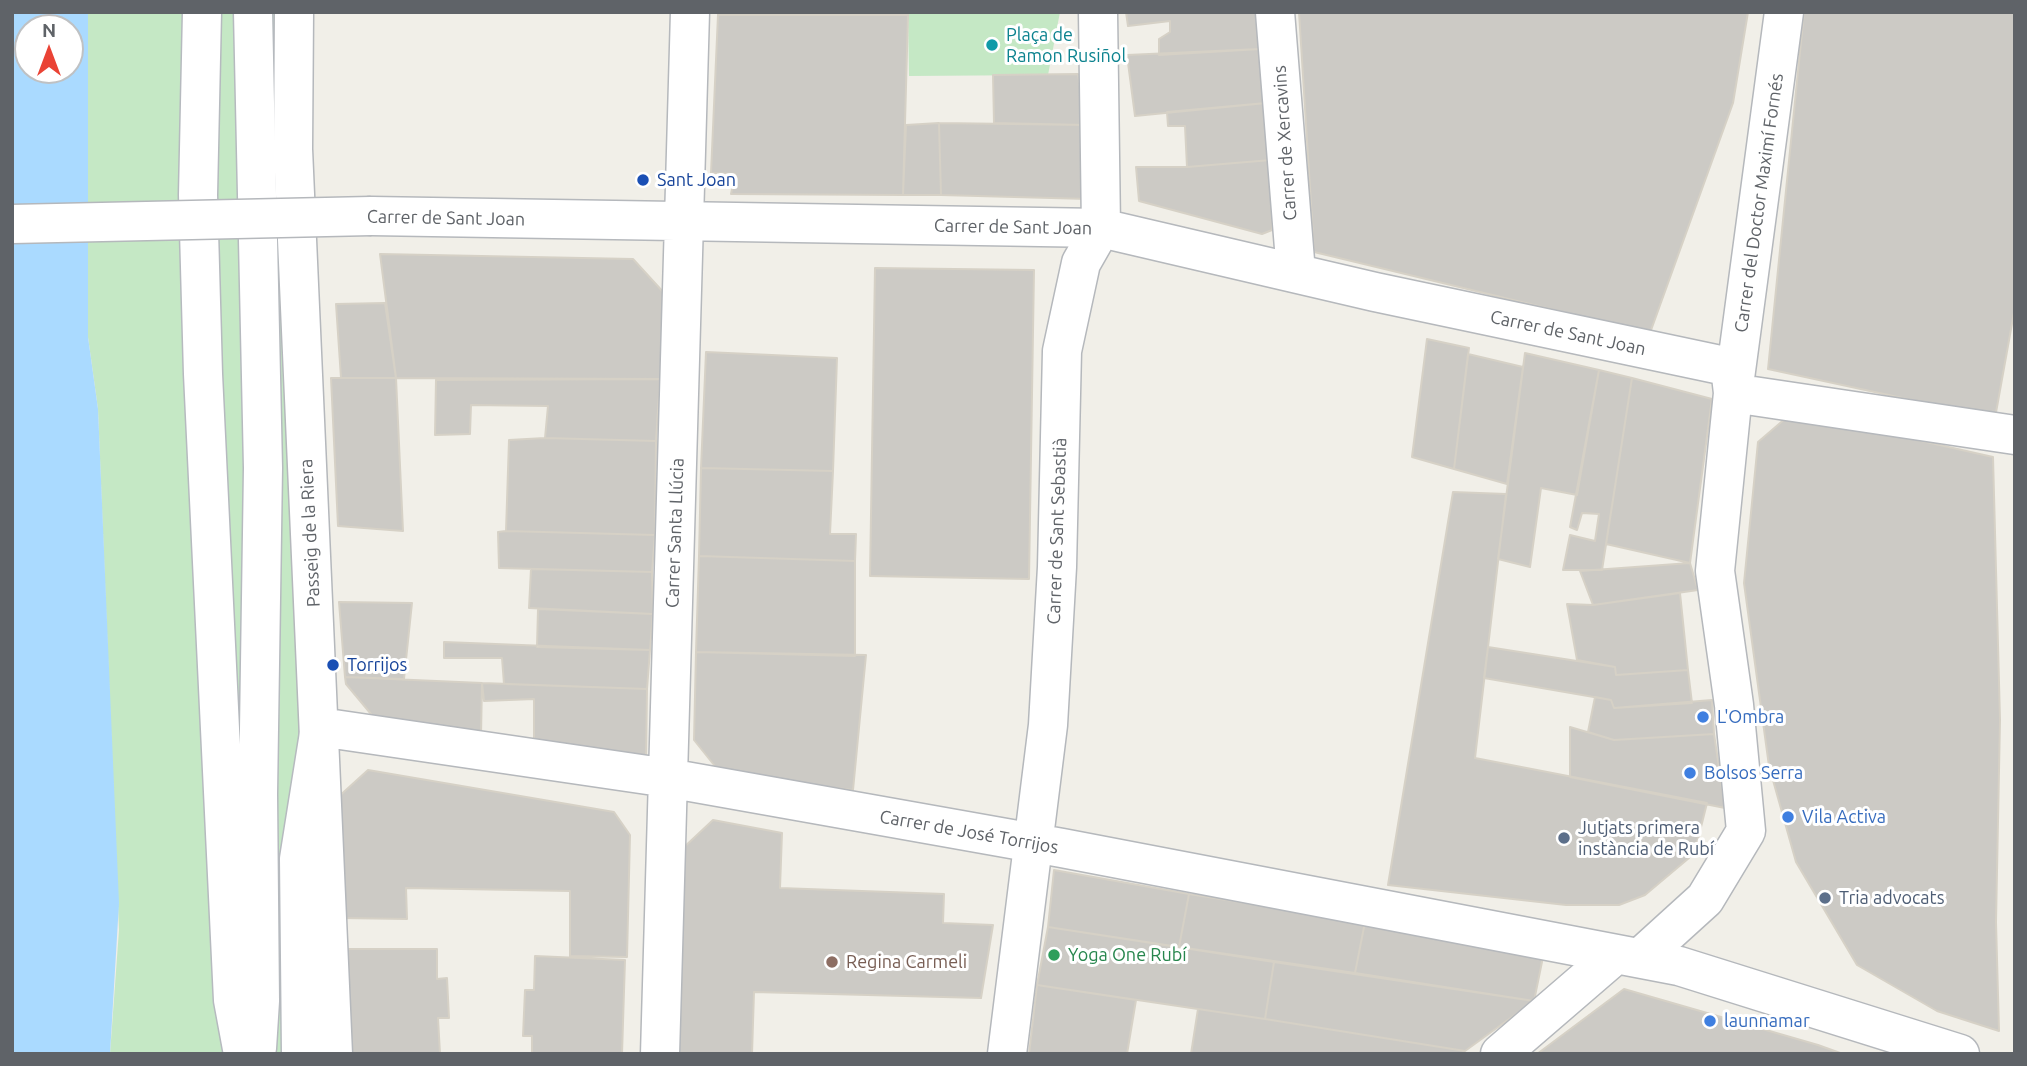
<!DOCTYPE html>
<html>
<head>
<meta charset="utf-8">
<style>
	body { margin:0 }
	#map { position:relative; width:2027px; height:1066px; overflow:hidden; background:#f1efe8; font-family:Ubuntu,sans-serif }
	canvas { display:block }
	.frame { position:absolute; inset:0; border:14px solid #5f6368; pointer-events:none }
	.north { position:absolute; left:14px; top:14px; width:70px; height:70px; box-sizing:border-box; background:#fff; border:2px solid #bfc1c3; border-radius:50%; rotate:0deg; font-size:19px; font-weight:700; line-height:28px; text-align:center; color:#5f6368 }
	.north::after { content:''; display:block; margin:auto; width:24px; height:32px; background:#ea4335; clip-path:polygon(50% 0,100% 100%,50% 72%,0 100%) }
</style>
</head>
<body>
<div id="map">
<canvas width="2027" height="1066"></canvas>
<div class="frame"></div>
<div class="north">N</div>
</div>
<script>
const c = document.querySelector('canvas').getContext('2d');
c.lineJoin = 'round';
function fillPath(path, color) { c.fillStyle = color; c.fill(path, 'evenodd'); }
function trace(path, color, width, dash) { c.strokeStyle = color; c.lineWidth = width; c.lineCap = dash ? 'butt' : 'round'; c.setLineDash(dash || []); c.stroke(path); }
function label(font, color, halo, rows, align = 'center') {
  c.font = font + ' Ubuntu,sans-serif'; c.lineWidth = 6; c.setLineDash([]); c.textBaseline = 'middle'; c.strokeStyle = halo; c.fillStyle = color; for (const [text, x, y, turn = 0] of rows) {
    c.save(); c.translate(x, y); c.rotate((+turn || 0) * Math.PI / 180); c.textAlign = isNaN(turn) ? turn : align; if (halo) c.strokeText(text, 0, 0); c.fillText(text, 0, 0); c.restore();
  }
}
const green = new Path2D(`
	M88 12H280L314 1054H110L119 930 98 409 88 337Z
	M908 12H1060L1048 75 909 76Z`);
const water = new Path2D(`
	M12 12H88V337L98 409 119 903 110 1054H12ZM28 28H70V70H28Z`);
const building = new Path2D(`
	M718 12H908V15H718Z
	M1126 12H1256L1260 49 1159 55V39L1170 32V21L1128 26Z
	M1299 12H1748L1733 103 1650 333 1314 252Z
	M1804 12H2015V307L1995 418 1768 369Z
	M718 15H908L903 195 731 194 735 174 711 173Z
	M1260 49 1266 103 1135 116 1127 55Z
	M1078 74 1086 125 994 123 993 75Z
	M1266 103 1271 160 1187 167 1185 126H1168L1167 112Z
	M939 123 1086 125 1088 199 941 195Z
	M939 123 941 195H903L906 125Z
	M1271 160 1272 230 1262 234 1139 201 1136 167H1187Z
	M380 254 633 259 665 294 660 379 396 378Z
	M875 268 1034 270 1029 579 870 576Z
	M385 303 396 378H341L336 304Z
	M1427 339 1469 348 1454 469 1412 457Z
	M706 352 837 358 833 471 701 468Z
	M1525 353 1599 370 1577 495 1541 488 1530 567 1498 559Z
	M1468 354 1523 367 1507 484 1454 469Z
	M1599 370 1632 378 1602 570H1563L1570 535 1595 541 1599 514 1582 513 1577 530 1570 527Z
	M331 378H396L403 531 338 526Z
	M1632 378 1712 399 1690 563 1606 544Z
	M660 379 656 441 545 438 548 406 471 405 470 434 435 435 436 380Z
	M1793 412 1993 457 2000 720 1996 922 1999 1031 1937 1011 1857 965 1796 862 1769 766 1744 583 1758 442Z
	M545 438 656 441 655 535 506 531 509 440Z
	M701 468 833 471 830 534H856L855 561 699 556Z
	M1453 492 1506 494 1475 758 1707 803 1698 839 1689 858 1645 895 1619 905H1566L1388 885Z
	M506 531 655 535 652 572 499 568 498 532Z
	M699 556 855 561V656L696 652Z
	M1690 563 1698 590 1593 605 1580 571Z
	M531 569 652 572 653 614 529 608Z
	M1680 593 1688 670 1616 675 1615 667 1577 660 1567 604 1593 605Z
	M339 602 412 603 404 679 345 677Z
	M538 609 653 614 650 650 537 647Z
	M444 642 650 650 647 689 504 684 502 658H444Z
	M1488 647 1615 667 1616 675 1688 670 1692 703 1614 708 1611 700 1484 678Z
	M696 652 866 655 853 790 722 775 694 740Z
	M345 677 482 683 481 736 376 720 346 684Z
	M482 683 647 689 646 763 534 746V699L484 701Z
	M1595 697 1611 700 1614 708 1712 700 1714 734 1614 740 1588 732Z
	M1570 727 1614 740 1714 734 1725 808 1570 777Z
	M368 770 614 812 630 835 627 957 570 956V891L406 888 407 919 341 918 336 799Z
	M713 820 782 833 780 888 944 894 943 923 993 925 981 998 754 992 752 1054H675L681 850Z
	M1054 870 1189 894 1179 947 1048 927Z
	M1189 894 1365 922 1355 973 1179 947Z
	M1365 922 1543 957 1534 1001 1355 973Z
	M1048 927 1274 962 1265 1019 1037 985Z
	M344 949H437V979L447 978 449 1018H438L440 1054H348Z
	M535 956 625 960 622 1054H532V1036H523L525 990H534Z
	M1274 962 1534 1001 1465 1051 1265 1019Z
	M1037 985 1136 1000 1127 1054H1029Z
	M1624 989 1818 1045 1843 1054H1537Z
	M1198 1009 1265 1019 1465 1051 1461 1054H1191Z`);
const street = new Path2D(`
	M294 12 293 149 333 1054
	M1275 12 1296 273
	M371 216 1101 228 1375 292 1730 367 1733 393
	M1733 393 2015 435
	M320 727 668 778 1062 848 1679 966 1960 1054
	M1640 958 1705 899 1746 831 1734 705 1715 571 1733 393 1784 12
	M660 1054 690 12
	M1007 1054 1048 725 1057 567 1062 351 1081 263 1101 228 1098 12
	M1500 1054 1616 954`);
const secondary = new Path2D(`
	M202 12 198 195 203 374 233 1000 243 1054
	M253 12 263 468 258 794 260 1001 257 1048
	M301 1054 299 859 320 727`);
const streetBridge = new Path2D(`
	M12 224 371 216`);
const markers = [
	[992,45,7,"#0f9aa8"],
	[643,180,7,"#1a4fb4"],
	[333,665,7,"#1a4fb4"],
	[1703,717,7,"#3f7fe0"],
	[1690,773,7,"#3f7fe0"],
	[1788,817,7,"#3f7fe0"],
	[1564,838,7,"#5c6f8a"],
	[1825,898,7,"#5c6f8a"],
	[1054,955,7,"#2e9e5b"],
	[832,962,7,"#8d6e63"],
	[1710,1021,7,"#3f7fe0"]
];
const cultureNames = [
	["Plaça de",1006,35],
	["Ramon Rusiñol",1006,56]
];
const streetNames = [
	["Carrer de Xercavins",1285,143,-94],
	["Carrer del Doctor Maximí Fornés",1759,203,-82],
	["Carrer de Sant Joan",446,218,1],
	["Carrer de Sant Joan",1013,227,1],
	["Carrer de Sant Joan",1568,333,12],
	["Carrer de Sant Sebastià",1057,531,-88],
	["Passeig de la Riera",310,533,-93],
	["Carrer Santa Llúcia",675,533,-88],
	["Carrer de José Torrijos",969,832,10]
];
const transitNames = [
	["Sant Joan",657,180],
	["Torrijos",347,665]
];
const shopNames = [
	["L'Ombra",1717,717],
	["Bolsos Serra",1704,773],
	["Vila Activa",1802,817],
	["launnamar",1724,1021]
];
const serviceNames = [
	["Jutjats primera",1578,828],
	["instància de Rubí",1578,849],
	["Tria advocats",1839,898]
];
const leisureNames = [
	["Yoga One Rubí",1068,955]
];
const educationNames = [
	["Regina Carmeli",846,962]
];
fillPath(green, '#c5e8c5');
fillPath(water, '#aadaff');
fillPath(building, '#cccac5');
trace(building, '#d6d1c6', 2);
trace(street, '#b5b8bc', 41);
trace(secondary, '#b6babf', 41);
trace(street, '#fff', 38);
trace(secondary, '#fff', 38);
trace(streetBridge, '#b5b8bc', 41, []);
trace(streetBridge, '#fff', 38);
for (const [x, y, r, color] of markers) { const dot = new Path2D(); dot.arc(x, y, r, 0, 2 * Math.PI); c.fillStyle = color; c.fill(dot); trace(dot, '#fff', 2.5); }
label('18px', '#0d838f', '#fff', cultureNames, 'left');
label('18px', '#5f6368', '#fff', streetNames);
label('18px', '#164399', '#fff', transitNames, 'left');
label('18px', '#366cbe', '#fff', shopNames, 'left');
label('18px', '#4e5e75', '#fff', serviceNames, 'left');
label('18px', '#27864d', '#fff', leisureNames, 'left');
label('18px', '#785e54', '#fff', educationNames, 'left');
</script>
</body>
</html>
